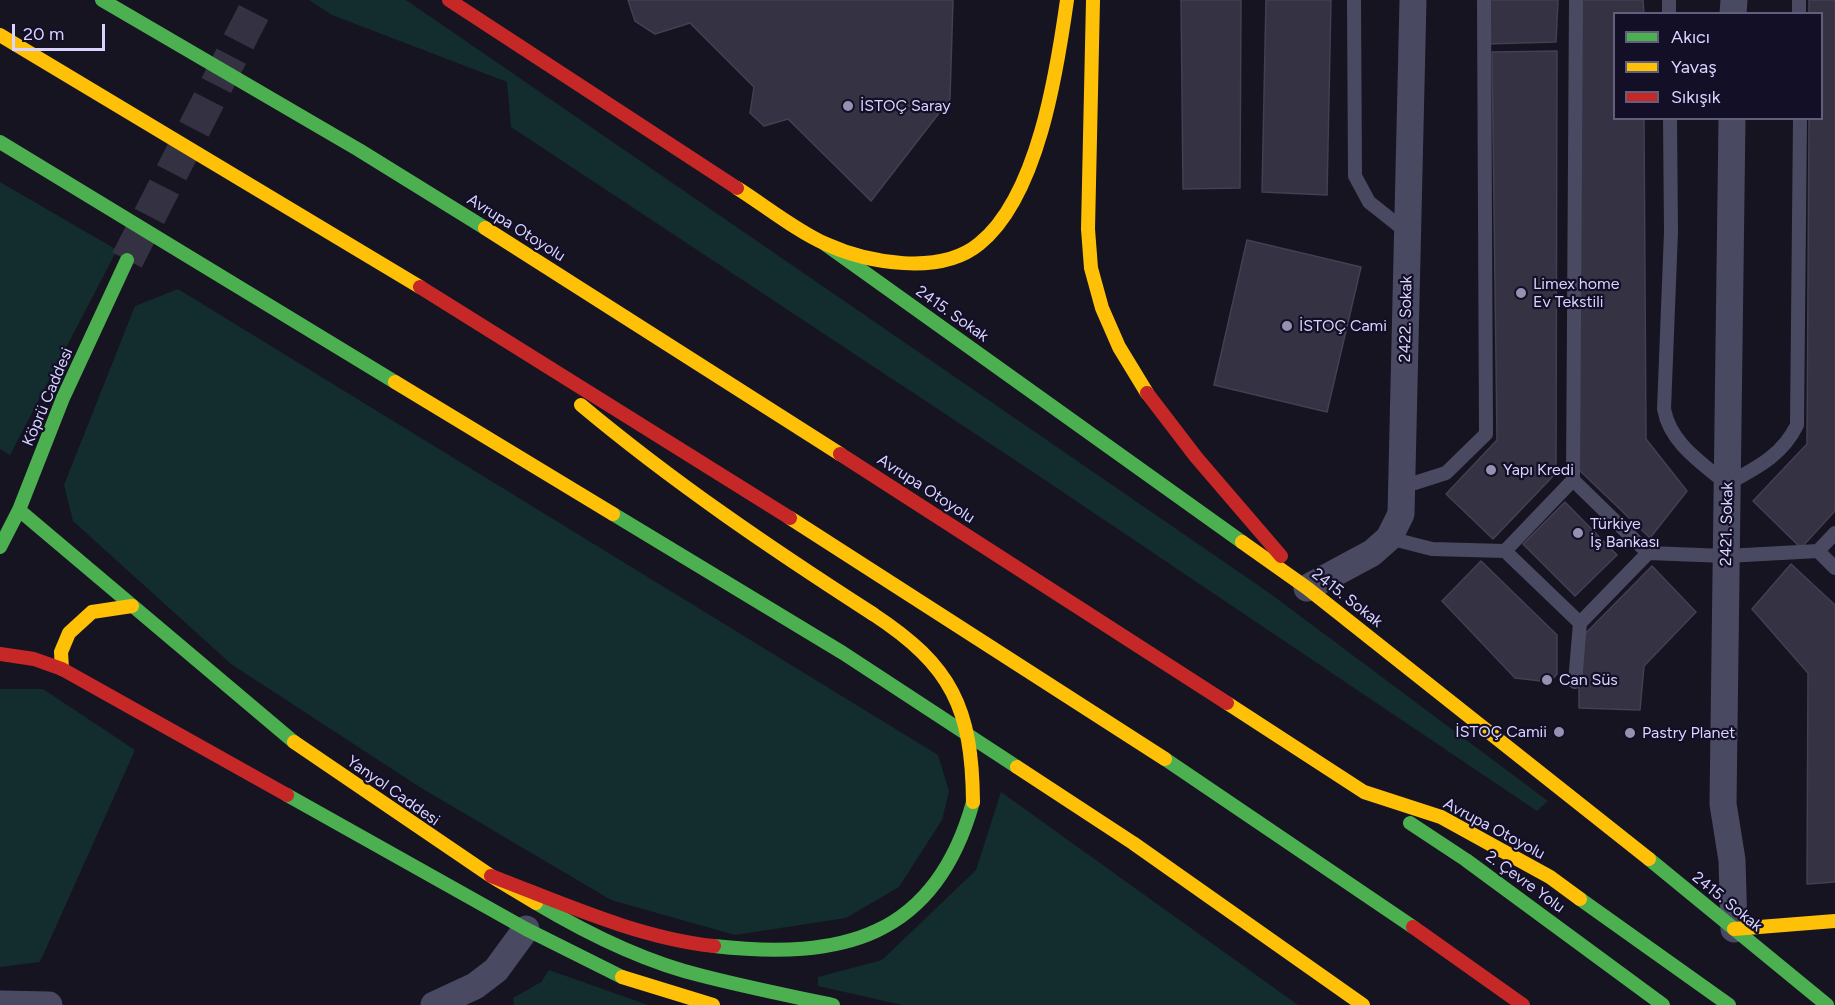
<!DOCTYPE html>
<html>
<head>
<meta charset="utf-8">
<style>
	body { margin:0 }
	#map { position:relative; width:1835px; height:1005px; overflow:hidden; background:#161421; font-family:Figtree,sans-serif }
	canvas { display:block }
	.legend { position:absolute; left:1613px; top:12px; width:210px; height:108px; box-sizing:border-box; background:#130f26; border:2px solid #625e7d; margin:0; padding:8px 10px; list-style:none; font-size:18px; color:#d9d4ff }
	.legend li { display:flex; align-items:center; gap:12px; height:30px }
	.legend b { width:30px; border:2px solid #625e7d }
	.scale { position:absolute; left:12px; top:24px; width:93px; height:27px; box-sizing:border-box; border:3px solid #d9d4ff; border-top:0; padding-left:8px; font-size:18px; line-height:21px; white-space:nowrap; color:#d9d4ff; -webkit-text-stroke:4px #130f26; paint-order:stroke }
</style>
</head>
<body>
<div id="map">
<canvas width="1835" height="1005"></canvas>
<ul class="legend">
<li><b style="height:8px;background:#4caf50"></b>Akıcı</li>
<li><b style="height:8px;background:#ffc107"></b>Yavaş</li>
<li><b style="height:8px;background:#c62828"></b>Sıkışık</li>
</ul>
<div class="scale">20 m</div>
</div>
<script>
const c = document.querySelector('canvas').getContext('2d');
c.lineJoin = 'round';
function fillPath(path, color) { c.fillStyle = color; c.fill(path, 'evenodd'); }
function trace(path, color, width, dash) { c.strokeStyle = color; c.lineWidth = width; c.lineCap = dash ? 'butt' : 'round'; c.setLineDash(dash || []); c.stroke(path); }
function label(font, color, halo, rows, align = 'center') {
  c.font = font + ' Figtree,sans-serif'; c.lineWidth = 4.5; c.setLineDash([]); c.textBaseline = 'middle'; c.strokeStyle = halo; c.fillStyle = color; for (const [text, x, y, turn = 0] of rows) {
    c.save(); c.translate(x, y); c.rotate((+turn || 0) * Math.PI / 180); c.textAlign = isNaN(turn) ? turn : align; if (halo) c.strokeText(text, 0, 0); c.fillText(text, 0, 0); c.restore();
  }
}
const green = new Path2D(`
	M309 0H406L1268 592 1548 801 1537 811 1033 472 511 127 507 82 332 15Z
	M0 182 117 250 10 455 0 449Z
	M178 289 938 755 949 791 942 820 899 887 846 918 735 935 611 900 418 786 231 664 73 521 64 485 135 306Z
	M0 689H43L135 750 40 962 0 967Z
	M1001 792 1298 1005H902L818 986V977L882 960 976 870Z
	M549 970 648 1005H514L513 998 541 982Z`);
const building = new Path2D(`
	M628 0H953L950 99 871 201 788 119 764 126 750 113 754 87 690 23 655 34 635 21Z
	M1181 0H1241L1240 188 1183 189Z
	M1266 0H1331L1327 195 1262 192Z
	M1486 0H1558L1556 42 1486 44Z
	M1580 0H1643L1644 14H1614V118H1644L1646 439 1687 491 1650 538 1576 467Z
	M1809 0H1835V511L1801 548 1753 501 1807 444 1809 118H1822V14H1809Z
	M1557 51 1556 473 1493 539 1446 494 1497 440 1492 52Z
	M1247 240 1361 267 1327 412 1214 385Z
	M1565 502 1617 555 1575 596 1523 544Z
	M1481 561 1557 635V674L1550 682 1515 678 1442 601Z
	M1791 564 1835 605V882L1807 884 1808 673 1752 609Z
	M1652 566 1696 612 1644 666 1640 710 1579 708V640Z`);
const secondaryTunnel = new Path2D(`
	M127 260 260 0`);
const lane = new Path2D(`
	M1354 0 1355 176 1369 202 1408 233
	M1669 0V14
	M1799 0V14
	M1670 118 1671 232 1664 409C1670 443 1702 463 1727 484 1756 468 1782 456 1797 425L1800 118
	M1573 480 1576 0
	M1402 487 1446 473 1486 434 1484 0
	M1389 538 1432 549 1505 551 1580 623 1648 553
	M1505 551 1573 480 1648 553 1726 556 1818 551 1835 533
	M1818 551 1835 568
	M1575 682 1580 623`);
const street = new Path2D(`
	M1733 14 1734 0
	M1732 118 1723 804 1732 860 1734 929
	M1307 588 1372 553 1389 538 1401 514 1413 0
	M0 1004 49 1005
	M434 1005 475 986 496 970 526 929`);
const fast = new Path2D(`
	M102 0 359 150 485 228
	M0 142 395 382
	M825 244 1242 542
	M19 510 294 742
	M613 514 843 653 1017 767
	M0 547 19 510 63 398 127 260
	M1165 759 1413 927
	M287 795 526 929 622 977
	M1410 823 1466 860 1663 1005
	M1649 859 1827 1005
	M1580 899 1729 1005
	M536 903C588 934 644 962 703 976 746 987 790 996 833 1005
	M714 946C841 960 935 939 973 802`);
const slow = new Path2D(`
	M1093 0 1088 229 1091 268 1102 308 1119 347 1147 393
	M0 35 420 287
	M737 188C764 205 798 232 826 244 868 263 940 276 979 244 1038 197 1057 71 1067 0
	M485 228 840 454
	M395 382 613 514
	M581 405C673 482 772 549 873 614
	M790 518 1165 759
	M1242 542 1307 588 1649 859
	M62 669 61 652 69 633 92 612 132 606
	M1227 703 1364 792 1441 817 1550 877 1580 899
	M294 742 491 876 536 903
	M1017 767 1133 843 1363 1005
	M1734 929 1835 921
	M622 977 713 1005`);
const jam = new Path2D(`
	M449 0 737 188
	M420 287 790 518
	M1147 393 1196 457 1281 556
	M840 454 1227 703
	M0 654 34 659 62 669 287 795
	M491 876C562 903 638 938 714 946
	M1413 927 1523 1005`);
const slowBridge = new Path2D(`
	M873 614C952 666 972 708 973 802`);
const markers = [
	[848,106,6,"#9591b1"],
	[1521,293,6,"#9591b1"],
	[1287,326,6,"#9591b1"],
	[1491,470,6,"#9591b1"],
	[1578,533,6,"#9591b1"],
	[1547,680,6,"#9591b1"],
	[1559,732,6,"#9591b1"],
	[1630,733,6,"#9591b1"]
];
const poiNames = [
	["İSTOÇ Saray",860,106],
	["Limex home",1533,284],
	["Ev Tekstili",1533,302],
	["İSTOÇ Cami",1299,326],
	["Yapı Kredi",1503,470],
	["Türkiye",1590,524],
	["İş Bankası",1590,542],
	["Can Süs",1559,680],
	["İSTOÇ Camii",1547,732,"right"],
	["Pastry Planet",1642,733]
];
const streetNames = [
	["Avrupa Otoyolu",516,228,32],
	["2415. Sokak",952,314,35],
	["2422. Sokak",1406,319,-89],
	["Köprü Caddesi",48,397,-67],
	["Avrupa Otoyolu",926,489,33],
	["2421. Sokak",1727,524,-89],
	["2415. Sokak",1347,598,38],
	["Yanyol Caddesi",393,791,35],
	["Avrupa Otoyolu",1494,829,28],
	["2. Çevre Yolu",1525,882,36],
	["2415. Sokak",1727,902,39]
];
fillPath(green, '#132c2d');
fillPath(building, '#343243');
trace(building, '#433f54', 1.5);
trace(secondaryTunnel, '#333142', 33, [33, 16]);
trace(lane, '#4a4962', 14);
trace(street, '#4a4962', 27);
trace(fast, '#4caf50', 14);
trace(slow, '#ffc107', 14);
trace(jam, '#c62828', 14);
trace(slowBridge, '#ffc107', 14);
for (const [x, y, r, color] of markers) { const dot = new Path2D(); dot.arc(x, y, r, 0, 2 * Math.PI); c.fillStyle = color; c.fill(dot); trace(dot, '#130f26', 2); }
label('16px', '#d9d4ff', '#130f26', poiNames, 'left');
label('16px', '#d9d4ff', '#130f26', streetNames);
</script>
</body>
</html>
